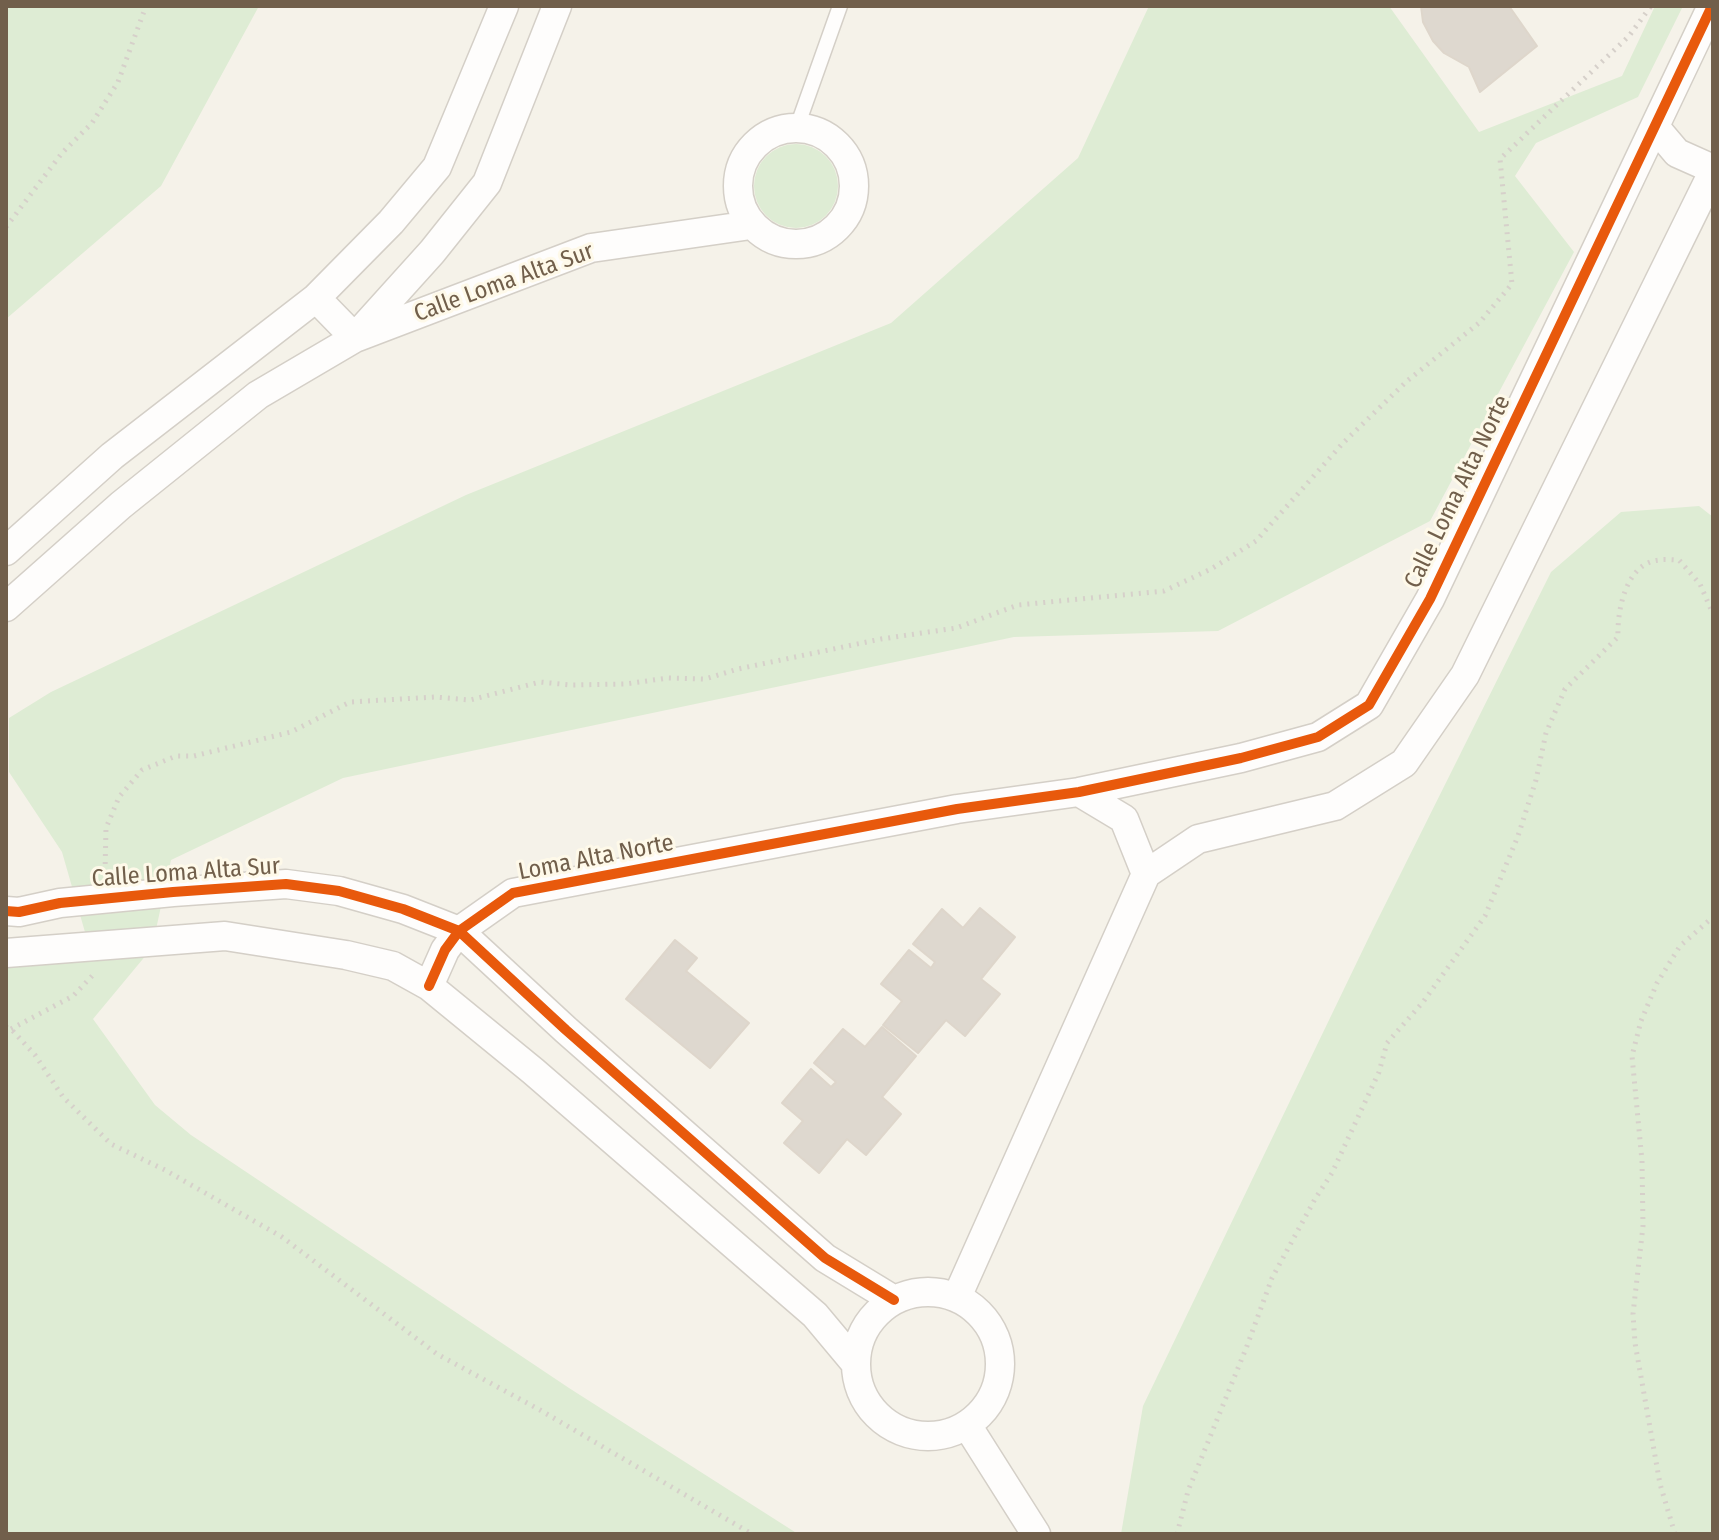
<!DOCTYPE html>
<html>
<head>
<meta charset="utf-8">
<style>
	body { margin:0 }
	#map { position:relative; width:1719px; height:1540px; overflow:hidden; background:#f5f2e9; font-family:"Fira Sans Condensed",sans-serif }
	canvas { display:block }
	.frame { position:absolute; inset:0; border:8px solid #715f4b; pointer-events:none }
</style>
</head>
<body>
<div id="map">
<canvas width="1719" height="1540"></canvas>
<div class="frame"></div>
</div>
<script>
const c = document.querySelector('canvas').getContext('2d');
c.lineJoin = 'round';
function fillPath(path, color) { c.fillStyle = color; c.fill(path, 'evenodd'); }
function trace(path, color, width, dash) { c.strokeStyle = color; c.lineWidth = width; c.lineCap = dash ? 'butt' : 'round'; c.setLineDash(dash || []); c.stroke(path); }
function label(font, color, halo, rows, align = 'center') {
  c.font = font + ' "Fira Sans Condensed",sans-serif'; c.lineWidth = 6; c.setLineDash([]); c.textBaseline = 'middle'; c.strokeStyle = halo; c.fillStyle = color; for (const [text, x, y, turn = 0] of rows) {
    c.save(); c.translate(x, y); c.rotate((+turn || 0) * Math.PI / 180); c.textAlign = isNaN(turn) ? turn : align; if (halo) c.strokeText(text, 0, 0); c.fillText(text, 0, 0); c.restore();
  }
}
const green = new Path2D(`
	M6 6H259L161 186 6 319Z
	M1149 6H1389L1479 132 1622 76 1655 6H1683L1638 97 1536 143 1515 176 1574 252 1430 521 1218 631 1014 637 343 778 171 860 152 948 93 1019 155 1105 191 1135 569 1388 798 1534H6V960H93L62 852 9 772V718L51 692 466 495 891 323 1078 158Z
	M754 186a42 42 0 1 1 84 0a42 42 0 1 1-84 0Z
	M1699 506 1713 517V1534H1121L1143 1406 1370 935 1551 572 1621 512Z`);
const building = new Path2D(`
	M1421 6H1509L1537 46 1480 92 1469 67 1444 53 1433 41 1423 22Z
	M980 908 1015 937 981 979 1000 994 965 1036 946 1020 918 1053 883 1025 902 1001 881 984 909 950 931 968 935 962 913 944 942 909 963 928Z
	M675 940 697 958 686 971 749 1023 710 1068 626 999Z
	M882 1027 916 1056 882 1097 901 1114 866 1155 847 1139 819 1173 784 1143 803 1121 782 1103 811 1069 831 1087 836 1082 814 1063 843 1029 865 1047Z`);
const path = new Path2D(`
	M6 227 62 153 92 123 118 82 146 6
	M105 872 106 828 119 797 142 770 176 756H194L291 732 350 702 435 697 470 700 540 682 571 685 625 684 668 678 705 679 738 669 881 639 956 628 1018 605 1164 591 1211 569 1256 541 1343 443 1407 381 1479 323 1512 284 1500 159 1629 36 1651 6
	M6 1027 11 1029 35 1055 63 1097 111 1144 165 1170 282 1237 437 1354 540 1410 752 1534
	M11 1029 73 996 93 975
	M1177 1534 1188 1491 1247 1346 1272 1278 1315 1199 1332 1173 1379 1072 1387 1043 1423 1002 1485 916 1518 836 1536 780 1546 733 1565 689 1618 637C1617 610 1626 563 1659 560 1665 559 1672 560 1679 560L1700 584 1713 614
	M1675 1534 1660 1484 1635 1343 1633 1314 1643 1226 1642 1161 1632 1056 1641 1021 1657 983 1680 946 1713 917`);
const service = new Path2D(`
	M797 127 840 6`);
const minor = new Path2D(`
	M1655 127 1677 153 1713 169
	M738 186a58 58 0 1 1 116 0a58 58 0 1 1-116 0Z
	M316 298 355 338
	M358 334 432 252 487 183 557 6
	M6 551 112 456 316 298 391 222 437 167 504 6
	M6 607 121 505 258 395 355 338 591 248 751 225
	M1079 792 1124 819 1146 874
	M1146 874 1198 839 1335 806 1404 763 1465 675 1713 172
	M6 911 19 912 60 903 173 892 286 884 339 891 403 909 459 931 566 1030 825 1258 894 1300
	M6 953 225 936 346 955 393 966 429 986 533 1071 815 1315 856 1364
	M429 986 445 950 459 931 513 893 957 809 1079 792 1241 758 1318 737 1369 705 1430 599 1712 6
	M856 1364a72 72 0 1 1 144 0a72 72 0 1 1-144 0Z
	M957 1297 1146 874
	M967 1425 1036 1534`);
const cycleway = new Path2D(`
	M6 911 19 912 60 903 173 892 286 884 339 891 403 909 459 931 566 1030 825 1258 894 1300
	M429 986 445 950 459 931 513 893 957 809 1079 792 1241 758 1318 737 1369 705 1430 599 1712 6`);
const streetNames = [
	["Calle Loma Alta Sur",504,283,-20],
	["Calle Loma Alta Norte",1458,492,-64],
	["Loma Alta Norte",596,858,-11],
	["Calle Loma Alta Sur",186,873,-4]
];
fillPath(green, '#deecd4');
fillPath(building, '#ded8cf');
trace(building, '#ded6cb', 2);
trace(service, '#d4cfc7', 17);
trace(minor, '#d4cfc7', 31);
trace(path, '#d6d0ca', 5, [2, 6]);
trace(service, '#fefdfc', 14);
trace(minor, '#fefdfc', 28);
trace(cycleway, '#e8590c', 10);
label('24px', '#715f4b', '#fef9e9', streetNames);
</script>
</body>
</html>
